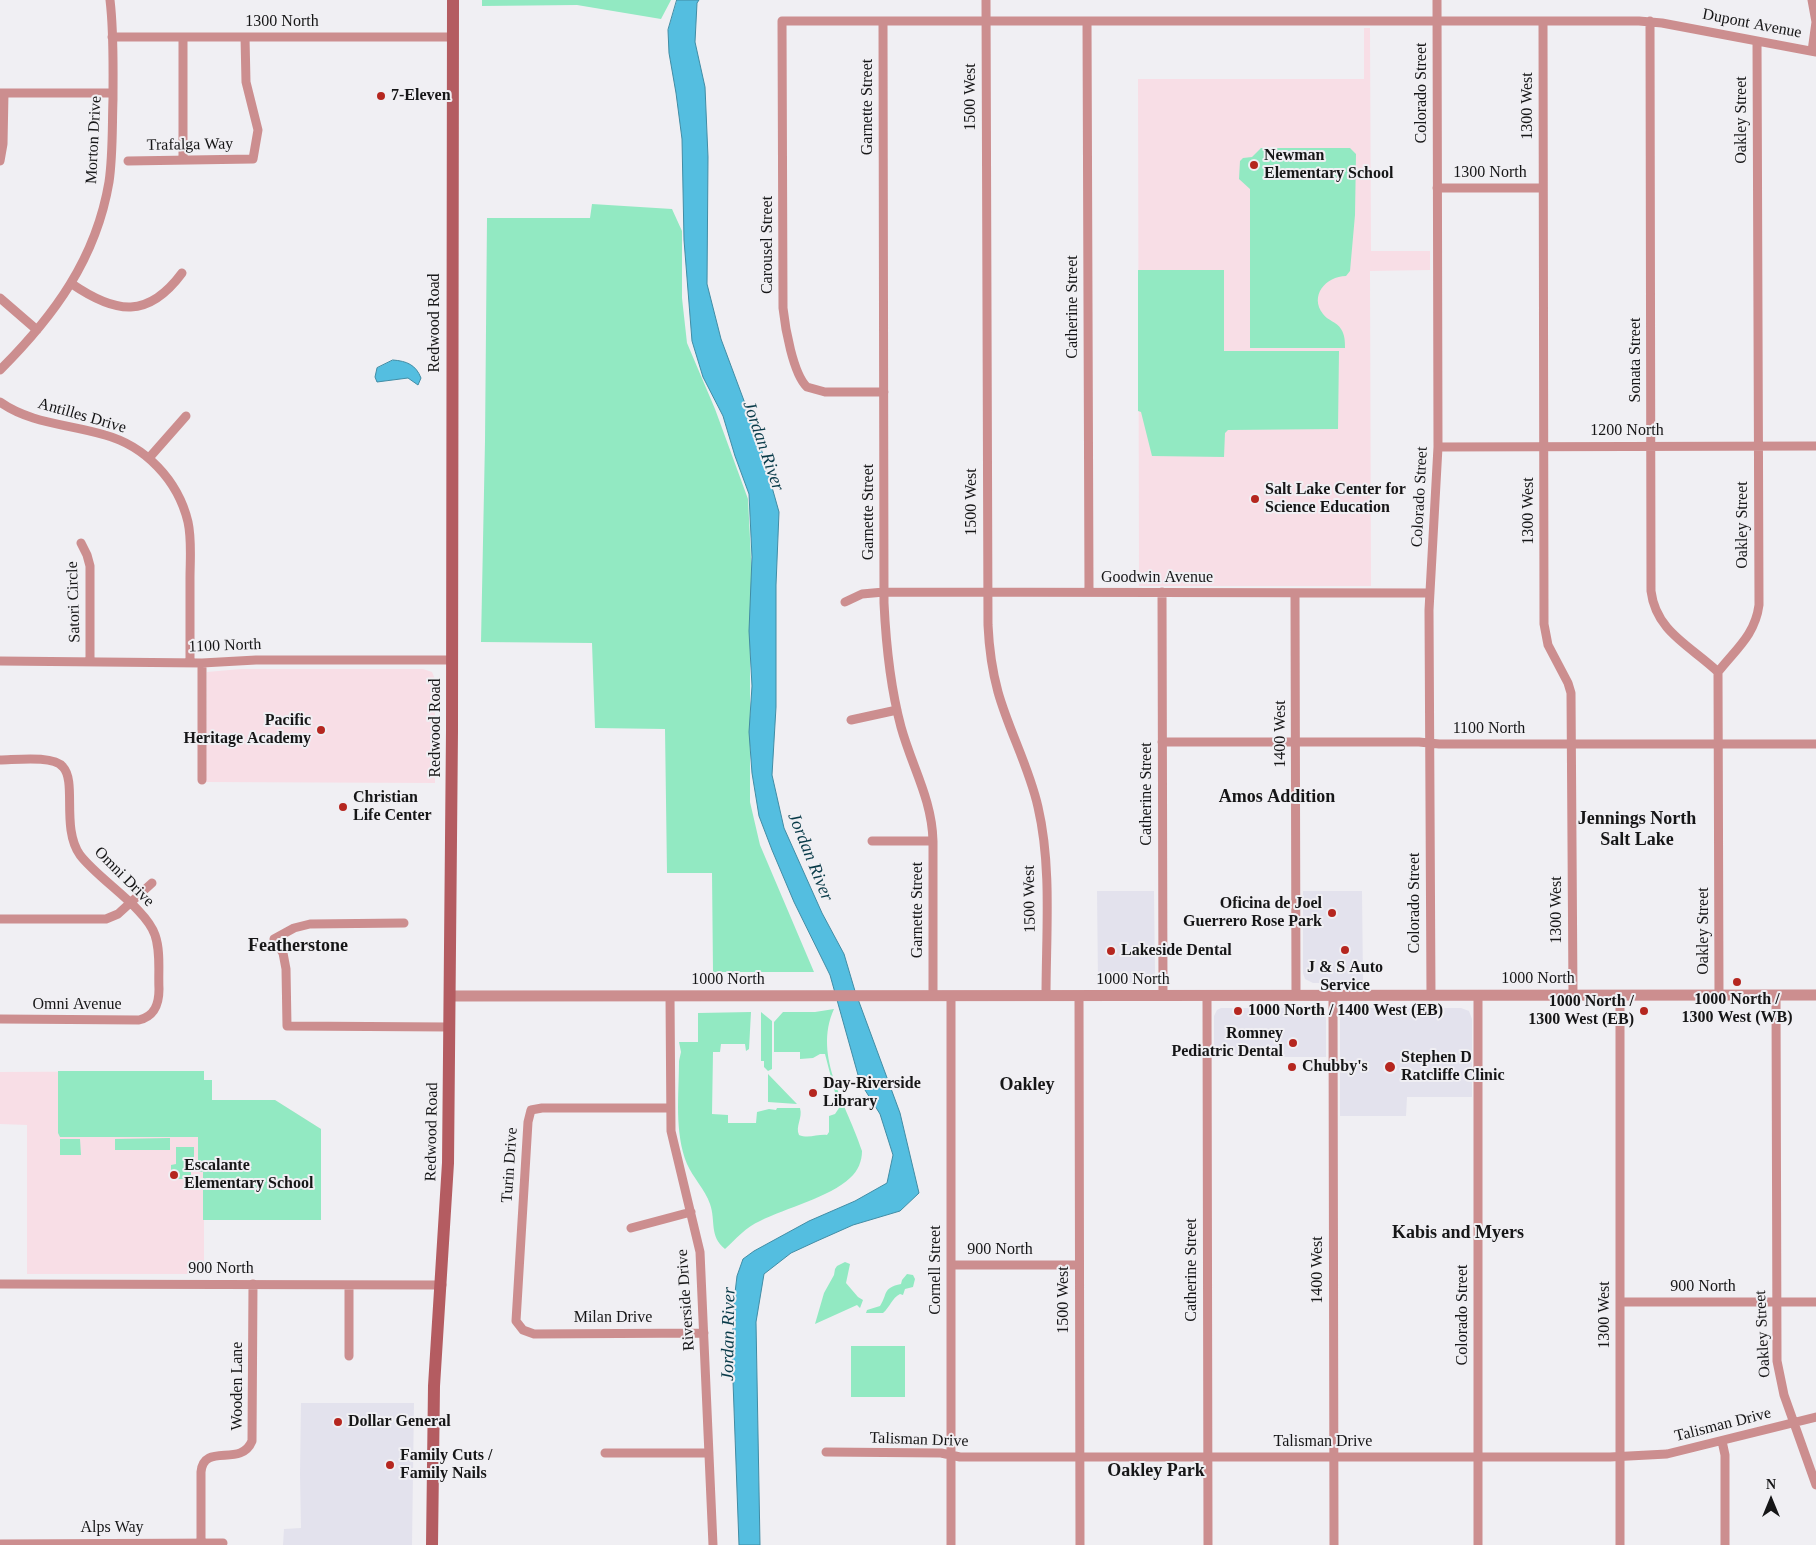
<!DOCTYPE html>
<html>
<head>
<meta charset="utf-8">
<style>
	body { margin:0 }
	#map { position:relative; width:1816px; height:1545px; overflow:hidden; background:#f0eff3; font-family:Georgia,serif }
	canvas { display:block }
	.north { position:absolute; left:1746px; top:1475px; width:50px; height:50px; -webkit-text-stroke:4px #f0eff3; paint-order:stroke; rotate:0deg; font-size:14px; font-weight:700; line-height:20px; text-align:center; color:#161617 }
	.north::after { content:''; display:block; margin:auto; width:18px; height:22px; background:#161617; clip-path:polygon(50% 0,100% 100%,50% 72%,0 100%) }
</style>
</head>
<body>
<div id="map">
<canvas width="1816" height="1545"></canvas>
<div class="north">N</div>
</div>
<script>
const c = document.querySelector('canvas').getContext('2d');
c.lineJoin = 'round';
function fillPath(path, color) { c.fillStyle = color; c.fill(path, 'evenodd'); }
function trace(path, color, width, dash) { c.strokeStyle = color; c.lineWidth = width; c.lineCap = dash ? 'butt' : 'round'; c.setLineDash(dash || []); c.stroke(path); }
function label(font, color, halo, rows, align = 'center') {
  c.font = font + ' Georgia,serif'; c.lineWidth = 4; c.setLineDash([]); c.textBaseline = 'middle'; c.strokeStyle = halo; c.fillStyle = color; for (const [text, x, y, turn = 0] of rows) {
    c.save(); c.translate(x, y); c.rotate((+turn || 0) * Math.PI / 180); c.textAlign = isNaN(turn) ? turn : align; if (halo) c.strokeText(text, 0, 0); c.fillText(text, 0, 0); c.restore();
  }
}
const built = new Path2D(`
	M1097 891H1154L1155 973 1151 981 1144 983H1098Z
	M1303 891H1362L1363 983H1313L1305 979 1303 973Z
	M1221 1008H1316L1321 1009 1326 1016V1057H1273L1272 1055H1214V1016L1217 1010Z
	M1349 1008H1461L1469 1011 1472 1019V1097H1407L1406 1116H1340V1019L1343 1011Z
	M301 1403H414L412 1545H283L284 1529 301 1528 300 1474Z`);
const education = new Path2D(`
	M1364 28H1370L1371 251H1430V270L1370 271 1371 586H1139L1138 79H1364Z
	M241 669H423L432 672 435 679V783L206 782 207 672Z
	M204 1071V1080H212V1100H275L321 1129V1220H204V1274H27V1125L0 1124V1072Z`);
const green = new Path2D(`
	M482 0H671L661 19 577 5 482 6Z
	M1261 148H1350L1356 154 1355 215 1350 271 1346 276C1326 276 1309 296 1323 314 1327 320 1337 322 1341 329 1345 335 1345 342 1345 348H1250V189L1239 179 1240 161 1243 158 1252 157Z
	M592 204 672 209 682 231V298L687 343 715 409 748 499 752 578 750 629V802L760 845 814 972H713L712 873H667L665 729 595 728 592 643 481 642 485 441 487 218H590Z
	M1138 270H1224V351H1339L1338 429 1228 430 1225 433 1224 457 1152 456 1141 412 1138 411Z
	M834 1009C812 1057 848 1106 862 1151 862 1161 858 1171 850 1178 830 1197 786 1208 760 1221 746 1227 736 1239 725 1249 709 1236 716 1221 710 1204 705 1189 693 1178 687 1164 674 1132 679 1094 679 1061L681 1052 679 1042H698V1013L751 1012 749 1049 746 1051 745 1044H721L720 1052H713L712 1114 728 1115V1123H756L757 1112 769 1109 776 1110 777 1108H800C803 1118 795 1126 799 1135 808 1139 818 1134 827 1135L829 1132V1116L835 1114 839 1108 825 1054H820L813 1058 800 1059V1052H774V1022L783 1012H815Z
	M761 1012 772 1021V1069L768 1071 764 1067V1061H761Z
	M58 1071H204V1080H212V1100H275L321 1129V1220H203V1172L198 1171V1137H60L58 1133Z
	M768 1074 797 1104 768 1102Z
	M170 1138V1150H115V1139Z
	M60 1139H80L81 1155H60Z
	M176 1147H194V1165H191V1179H171V1165L176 1164Z
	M845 1262 850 1264 846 1283 858 1297 863 1300 860 1308 857 1305 815 1324 824 1293 834 1275 835 1269 837 1266Z
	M907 1274 913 1275 915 1279 913 1287 905 1289 903 1295 900 1294C892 1298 890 1307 883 1313H866L867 1310 880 1306C888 1294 882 1288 901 1284L902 1280Z
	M851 1346H905V1397H851Z`);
const water = new Path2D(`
	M677 0H699L697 3 695 42 705 87 708 157 707 284 721 339 759 441 779 512 776 585V707L772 775 784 828 822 913 844 954 855 991 900 1113 919 1193 900 1211 853 1225 817 1241 791 1253 764 1274 756 1322 760 1545H739L732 1354 734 1301 737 1276 743 1259 754 1251 809 1221 855 1201 887 1183 893 1155 880 1114 860 1082 830 975 794 902 772 850 759 816 752 773 749 732 752 686 749 631 752 557 749 494 735 456 723 416 703 377 692 341 684 240 682 139 676 93 669 53 668 30Z
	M393 360C407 361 416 365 421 378L418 385 408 378 377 382 375 377 377 368Z`);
const minor = new Path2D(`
	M986 0 988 625C989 647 992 670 998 692 1009 731 1029 767 1038 807 1052 867 1046 934 1046 996
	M883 21 884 603C886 645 890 686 901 727 912 767 932 799 933 841V996
	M1087 21 1089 592
	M1543 21 1544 624 1548 645 1568 683 1571 693 1573 995
	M1650 21 1651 591C1656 632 1691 646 1718 672
	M112 37H452
	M183 37V160
	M1812 51 1816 22 1812 0
	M0 93H113
	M0 161 3 144 4 93
	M128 161 253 159 258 130 246 82 245 37
	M1437 188H1543
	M72 284C116 314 148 319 182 273
	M0 298 37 330
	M0 370C54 316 96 259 109 182 113 155 112 127 113 99 113 66 114 33 110 0
	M884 392H825L807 387C793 374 785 327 783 308L782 21H1639L1662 23 1816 52
	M0 402C31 424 69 424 105 435 145 446 178 480 188 522 192 540 190 560 190 579 190 607 190 635 190 663
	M1438 447 1816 446
	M149 458 186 416
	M81 543 87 555 90 566V662
	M1162 592 1163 996
	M1295 593 1296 995
	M845 602 862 594 884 592 1430 593
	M0 661 202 663 256 660H452
	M202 663V780
	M851 720 897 710
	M1162 742H1419L1439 744H1816
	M0 760C15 760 53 755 63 767 77 782 61 828 80 855 99 880 146 908 155 935 161 952 158 972 159 989 159 1004 155 1016 139 1020L0 1019
	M872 841H933
	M0 919H106L118 914 152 883
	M404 923 310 924 294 928 274 939 283 953 286 969 287 1026 449 1027
	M1478 995V1545
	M1620 995V1545
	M1719 995 1718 672C1736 649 1755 635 1759 605L1757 41
	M1776 995 1777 1361 1784 1395 1816 1485
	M670 996 671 1131 700 1252 713 1545
	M951 996V1545
	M1079 996 1080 1545
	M1207 996 1208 1545
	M1333 996 1334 1545
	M1431 996 1429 610 1438 447 1437 0
	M670 1108H542L531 1110 528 1122 516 1321 523 1330 534 1334 704 1333
	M631 1228 691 1212
	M951 1265H1079
	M0 1284 442 1285
	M1620 1302H1816
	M349 1356V1285
	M1722 1441 1725 1455V1545
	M826 1452 941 1453 960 1457H1610L1667 1454 1816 1417
	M605 1453H709
	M201 1543V1472C204 1442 241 1468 252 1441L253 1284
	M0 1544 223 1543`);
const tertiary = new Path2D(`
	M450 996 1816 995`);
const secondary = new Path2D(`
	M432 1545 434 1386 448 1163 452 731 453 0`);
const markers = [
	[381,96,5,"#b5261f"],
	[1254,165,5,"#b5261f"],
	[1255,499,5,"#b5261f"],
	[321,730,5,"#b5261f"],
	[343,807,5,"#b5261f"],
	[1332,913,5,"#b5261f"],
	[1345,950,5,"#b5261f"],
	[1111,951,5,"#b5261f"],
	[1737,982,5,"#b5261f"],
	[1238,1011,5,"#b5261f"],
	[1644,1011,5,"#b5261f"],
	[1293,1043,5,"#b5261f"],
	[1292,1067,5,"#b5261f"],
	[1390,1067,6,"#b5261f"],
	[813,1093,5,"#b5261f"],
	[174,1175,5,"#b5261f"],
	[338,1422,5,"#b5261f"],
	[390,1465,5,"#b5261f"]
];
const streetNames = [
	["1300 North",282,22],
	["Dupont Avenue",1752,24,11],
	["Colorado Street",1422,93,-90],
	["1500 West",971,97,-90],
	["1300 West",1528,106,-90],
	["Garnette Street",868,107,-90],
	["Oakley Street",1742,120,-90],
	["Morton Drive",94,140,-87],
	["Trafalga Way",190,145,-1],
	["1300 North",1490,173],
	["Carousel Street",768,245,-90],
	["Catherine Street",1073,307,-90],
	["Redwood Road",435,323,-90],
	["Sonata Street",1636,360,-90],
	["Antilles Drive",82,416,16],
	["1200 North",1627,431],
	["Colorado Street",1420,497,-87],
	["1500 West",972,502,-90],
	["1300 West",1529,511,-90],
	["Garnette Street",869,512,-90],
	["Oakley Street",1743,525,-90],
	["Goodwin Avenue",1157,578],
	["Satori Circle",74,602,-92],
	["1100 North",225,646,-2],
	["Redwood Road",436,728,-90],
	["1100 North",1489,729],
	["1400 West",1281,734,-90],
	["Catherine Street",1147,794,-90],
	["Omni Drive",124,877,45],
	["1500 West",1030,899,-91],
	["Colorado Street",1415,903,-90],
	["Garnette Street",918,910,-90],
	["1300 West",1557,910,-90],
	["Oakley Street",1704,931,-90],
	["1000 North",1538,979],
	["1000 North",728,980],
	["1000 North",1133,980],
	["Omni Avenue",77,1005],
	["Redwood Road",432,1132,-89],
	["Turin Drive",510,1165,-86],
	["900 North",1000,1250],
	["900 North",221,1269],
	["Cornell Street",936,1270,-90],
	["Catherine Street",1192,1270,-90],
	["1400 West",1318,1270,-90],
	["900 North",1703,1287],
	["Riverside Drive",686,1300,-94],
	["1500 West",1064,1300,-90],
	["Colorado Street",1463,1315,-90],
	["1300 West",1605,1315,-90],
	["Milan Drive",613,1318],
	["Oakley Street",1763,1334,-93],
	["Wooden Lane",238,1386,-90],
	["Talisman Drive",1723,1425,-14],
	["Talisman Drive",919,1440,2],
	["Talisman Drive",1323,1442],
	["Alps Way",112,1528]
];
const poiNames = [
	["7-Eleven",391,96],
	["Newman",1264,156],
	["Elementary School",1264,174],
	["Salt Lake Center for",1265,490],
	["Science Education",1265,508],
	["Pacific",311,721,"right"],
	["Heritage Academy",311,739,"right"],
	["Christian",353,798],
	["Life Center",353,816],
	["Oficina de Joel",1322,904,"right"],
	["Guerrero Rose Park",1322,922,"right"],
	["Lakeside Dental",1121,951],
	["J & S Auto",1345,968,"center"],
	["Service",1345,986,"center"],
	["1000 North /",1737,1000,"center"],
	["1300 West (WB)",1737,1018,"center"],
	["1000 North /",1634,1002,"right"],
	["1300 West (EB)",1634,1020,"right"],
	["1000 North / 1400 West (EB)",1248,1011],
	["Romney",1283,1034,"right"],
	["Pediatric Dental",1283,1052,"right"],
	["Stephen D",1401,1058],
	["Ratcliffe Clinic",1401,1076],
	["Chubby's",1302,1067],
	["Day-Riverside",823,1084],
	["Library",823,1102],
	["Escalante",184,1166],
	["Elementary School",184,1184],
	["Dollar General",348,1422],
	["Family Cuts /",400,1456],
	["Family Nails",400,1474]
];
const waterNames = [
	["Jordan River",763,446,71],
	["Jordan River",810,857,68],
	["Jordan River",729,1334,-89]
];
const neighbourhoodNames = [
	["Amos Addition",1277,797],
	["Jennings North",1637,819],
	["Salt Lake",1637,840],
	["Featherstone",298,946],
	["Oakley",1027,1085],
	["Kabis and Myers",1458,1233],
	["Oakley Park",1156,1471]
];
fillPath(built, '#e3e2ed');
fillPath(education, '#f8dee6');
fillPath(green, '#92e9c2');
fillPath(water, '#54bee0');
trace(water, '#418ca4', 1);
trace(minor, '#cc8e8f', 9);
trace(tertiary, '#cc8e8f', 11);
trace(secondary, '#b45c61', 12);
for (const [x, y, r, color] of markers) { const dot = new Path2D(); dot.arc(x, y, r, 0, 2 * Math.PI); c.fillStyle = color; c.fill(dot); trace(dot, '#f0eff3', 2); }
label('16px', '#161617', '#f0eff3', streetNames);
label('bold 16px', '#161617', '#f0eff3', poiNames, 'left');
label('italic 18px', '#083a48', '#f0eff3', waterNames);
label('bold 18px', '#161617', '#f0eff3', neighbourhoodNames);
</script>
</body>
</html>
